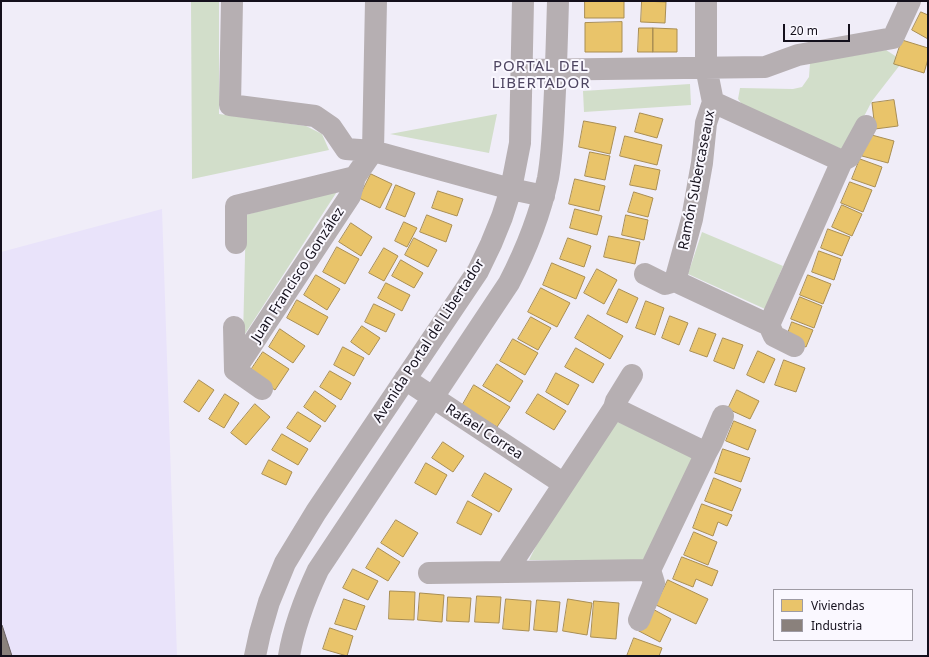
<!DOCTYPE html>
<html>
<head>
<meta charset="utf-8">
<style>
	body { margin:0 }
	#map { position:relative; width:929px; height:657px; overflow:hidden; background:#f0edf8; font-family:"Noto Sans",sans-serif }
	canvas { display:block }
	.frame { position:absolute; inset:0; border:2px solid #14101c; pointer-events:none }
	.legend { position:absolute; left:773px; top:589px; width:140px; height:52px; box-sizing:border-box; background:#faf8ff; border:1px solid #9e9ba4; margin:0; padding:5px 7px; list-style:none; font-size:12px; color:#14101c }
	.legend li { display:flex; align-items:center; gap:8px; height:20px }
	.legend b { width:20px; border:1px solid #9e9ba4 }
	.scale { position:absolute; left:783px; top:24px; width:67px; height:18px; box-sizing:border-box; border:2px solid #14101c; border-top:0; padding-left:5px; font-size:12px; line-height:14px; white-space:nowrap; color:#14101c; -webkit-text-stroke:3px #faf8ff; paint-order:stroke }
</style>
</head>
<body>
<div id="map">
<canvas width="929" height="657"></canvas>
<div class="frame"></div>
<ul class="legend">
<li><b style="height:11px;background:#e9c46a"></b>Viviendas</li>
<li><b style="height:11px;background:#8a817c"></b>Industria</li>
</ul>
<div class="scale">20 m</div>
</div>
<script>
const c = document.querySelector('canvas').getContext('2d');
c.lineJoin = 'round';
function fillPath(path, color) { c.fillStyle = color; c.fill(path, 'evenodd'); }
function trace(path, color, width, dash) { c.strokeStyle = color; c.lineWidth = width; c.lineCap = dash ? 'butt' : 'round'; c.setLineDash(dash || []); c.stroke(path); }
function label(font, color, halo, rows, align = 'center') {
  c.font = font + ' "Noto Sans",sans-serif'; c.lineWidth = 4; c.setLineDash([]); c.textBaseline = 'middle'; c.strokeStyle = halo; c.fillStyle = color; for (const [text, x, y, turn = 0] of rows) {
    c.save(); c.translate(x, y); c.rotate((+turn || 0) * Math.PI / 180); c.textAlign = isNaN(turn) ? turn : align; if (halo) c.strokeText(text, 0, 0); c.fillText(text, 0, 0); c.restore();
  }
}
const built = new Path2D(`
	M162 209 177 656H1V252Z`);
const green = new Path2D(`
	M191 1H219V114L306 126 322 134 329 150 192 179Z
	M886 50 903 61 872 101 846 151 744 107 738 99 740 88 793 89 802 87 809 77 810 63Z
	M690 84 691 105 584 112 583 91Z
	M497 114 489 153 390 134Z
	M340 187 243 337 246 215Z
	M702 232 783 266 765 309 688 274Z
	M616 421 694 458 644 561 529 560 556 506Z`);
const homes = new Path2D(`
	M585 1H624V18H585Z
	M642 1 666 2 665 23 641 22Z
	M921 12 928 15V39L912 30Z
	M622 22V52H585V23Z
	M639 28H653V52H638Z
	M653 28 677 29V52H653Z
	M902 40 928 48V59L924 73 894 64Z
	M894 100 898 126 875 129 872 103Z
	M640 113 663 119 657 138 635 132Z
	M584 121 616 127 610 154 579 147Z
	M868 134 894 141 888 163 862 156Z
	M625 136 662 145 657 165 620 156Z
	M590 152 610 156 605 180 585 176Z
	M860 159 882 167 875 187 852 179Z
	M635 165 660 170 656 190 630 185Z
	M371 174 392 184 380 208 359 198Z
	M575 179 605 186 599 211 569 204Z
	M850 182 872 190 863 212 841 203Z
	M396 185 415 193 405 217 386 209Z
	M438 191 463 199 457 216 432 208Z
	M634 192 653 198 648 217 628 212Z
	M842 205 862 214 852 236 832 227Z
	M575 209 602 216 597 235 570 228Z
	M427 215 452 225 446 242 420 232Z
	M626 215 648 220 644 240 622 235Z
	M404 222 417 228 407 247 395 241Z
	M351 223 372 237 361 256 339 242Z
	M828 229 850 237 842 256 821 248Z
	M609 236 640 242 635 264 604 257Z
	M414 238 437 250 428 267 405 255Z
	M568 238 591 246 584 267 560 259Z
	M337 247 359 259 345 284 323 272Z
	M384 248 398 256 384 281 369 273Z
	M819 251 841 259 834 280 812 272Z
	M401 260 423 273 414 288 392 276Z
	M552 263 585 277 576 299 543 285Z
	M597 269 617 280 604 304 584 293Z
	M316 275 340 289 327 310 304 295Z
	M808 275 831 284 823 304 800 295Z
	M386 283 410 295 402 311 378 298Z
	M541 288 570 303 557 327 528 312Z
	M619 289 638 298 627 323 607 314Z
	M800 297 822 306 814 328 791 319Z
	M297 300 328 317 318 335 287 318Z
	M646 301 664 308 655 335 636 328Z
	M374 304 395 314 386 332 365 322Z
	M588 315 623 336 610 359 575 338Z
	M670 316 688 323 679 345 662 338Z
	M531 317 551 328 538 350 518 339Z
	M792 322 813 330 806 347 786 339Z
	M362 326 380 338 369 355 351 342Z
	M699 328 716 334 707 357 690 351Z
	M280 329 305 346 293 363 269 347Z
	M723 338 743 345 734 369 714 361Z
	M513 339 538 353 525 375 500 361Z
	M343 347 364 358 354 376 334 365Z
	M576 348 604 364 593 383 565 367Z
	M758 351 775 359 764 383 747 375Z
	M263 352 289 369 275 390 249 373Z
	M784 360 805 368 796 392 775 385Z
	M497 364 523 381 510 402 483 386Z
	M330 371 351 383 341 400 320 387Z
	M556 373 579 385 568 405 546 392Z
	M199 380 214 390 199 412 184 402Z
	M474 385 510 407 497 427 462 406Z
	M737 390 759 401 750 419 728 409Z
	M315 391 336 406 325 422 304 407Z
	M225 394 239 403 224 428 209 419Z
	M538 394 566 411 554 430 526 413Z
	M255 404 270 417 246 445 231 433Z
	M298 412 321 426 310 442 287 428Z
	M734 421 756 430 748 450 726 441Z
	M282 434 308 449 298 465 272 450Z
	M443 442 464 456 453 472 432 458Z
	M723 449 750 458 741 482 715 473Z
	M269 460 292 472 286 485 262 474Z
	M426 463 447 475 436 495 415 483Z
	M485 473 512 489 499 512 472 496Z
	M714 478 741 489 732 511 705 501Z
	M468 501 492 514 481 535 457 523Z
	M702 504 732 515 727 526 718 522 713 536 693 528Z
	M396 520 418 533 403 557 381 543Z
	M694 532 717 542 708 565 684 555Z
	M378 548 400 562 388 581 366 568Z
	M682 557 718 571 712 586 696 579 693 587 673 579Z
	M353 569 378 581 368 600 343 588Z
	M668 580 708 599 696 624 656 605Z
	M390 591 415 592 414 620 389 619Z
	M420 593 444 595 442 622 418 620Z
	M477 596 501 597 499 623 475 622Z
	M448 597 471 598 469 622 447 621Z
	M344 599 365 606 356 630 335 624Z
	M506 599 531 601 529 631 503 629Z
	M568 599 592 603 587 635 563 631Z
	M537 600 560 602 557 632 534 630Z
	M594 601 619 603 616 639 591 637Z
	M649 607 671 619 660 642 637 630Z
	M330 628 353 636 347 656 323 649Z
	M634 638 662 648 659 656H627Z`);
const industry = new Path2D(`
	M1 625H2L12 656H1Z`);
const minor = new Path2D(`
	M232 1 230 105 315 116 331 127 346 149 373 151 376 1
	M706 1V67L713 102 706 123 702 163 692 219 675 281 769 325
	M522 70 765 67 798 55 893 38 910 1
	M713 102 842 161 769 325 774 336 794 346
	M842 161 849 157 866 126
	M236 243V206L355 177
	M645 274 665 284 675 281
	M234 327 235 370 262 389
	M235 370 350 196 355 177 373 151 511 189 544 196
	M405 379 564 484
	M614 408 616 401 632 375
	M706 453 614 408 506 572 650 570 706 453 712 442 723 416
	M429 573 506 572
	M639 620 654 583 650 570
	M255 656 260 633 269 602 285 563 316 512 478 271 491 244 502 217 511 189 520 143 523 1
	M289 656C294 626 305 598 318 570L509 283C526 250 540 215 548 178 552 156 553 133 554 111 556 74 557 38 558 1`);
const streetNames = [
	["Ramón Subercaseaux",697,180,-79],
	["Juan Francisco González",298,275,-57],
	["Avenida Portal del Libertador",429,341,-57],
	["Rafael Correa",484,432,33]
];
const neighbourhoodNames = [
	["PORTAL DEL",541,67],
	["LIBERTADOR",541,84]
];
fillPath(built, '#e9e3fa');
fillPath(green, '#d2deca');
fillPath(homes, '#e9c46a');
trace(homes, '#a98e53', 1);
fillPath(industry, '#8a817c');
trace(industry, '#675f5f', 1);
trace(minor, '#b6afb2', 22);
label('14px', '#14101c', '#faf8ff', streetNames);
c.letterSpacing = '1px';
label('15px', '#4e4561', '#faf8ff', neighbourhoodNames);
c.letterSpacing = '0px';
</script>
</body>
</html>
